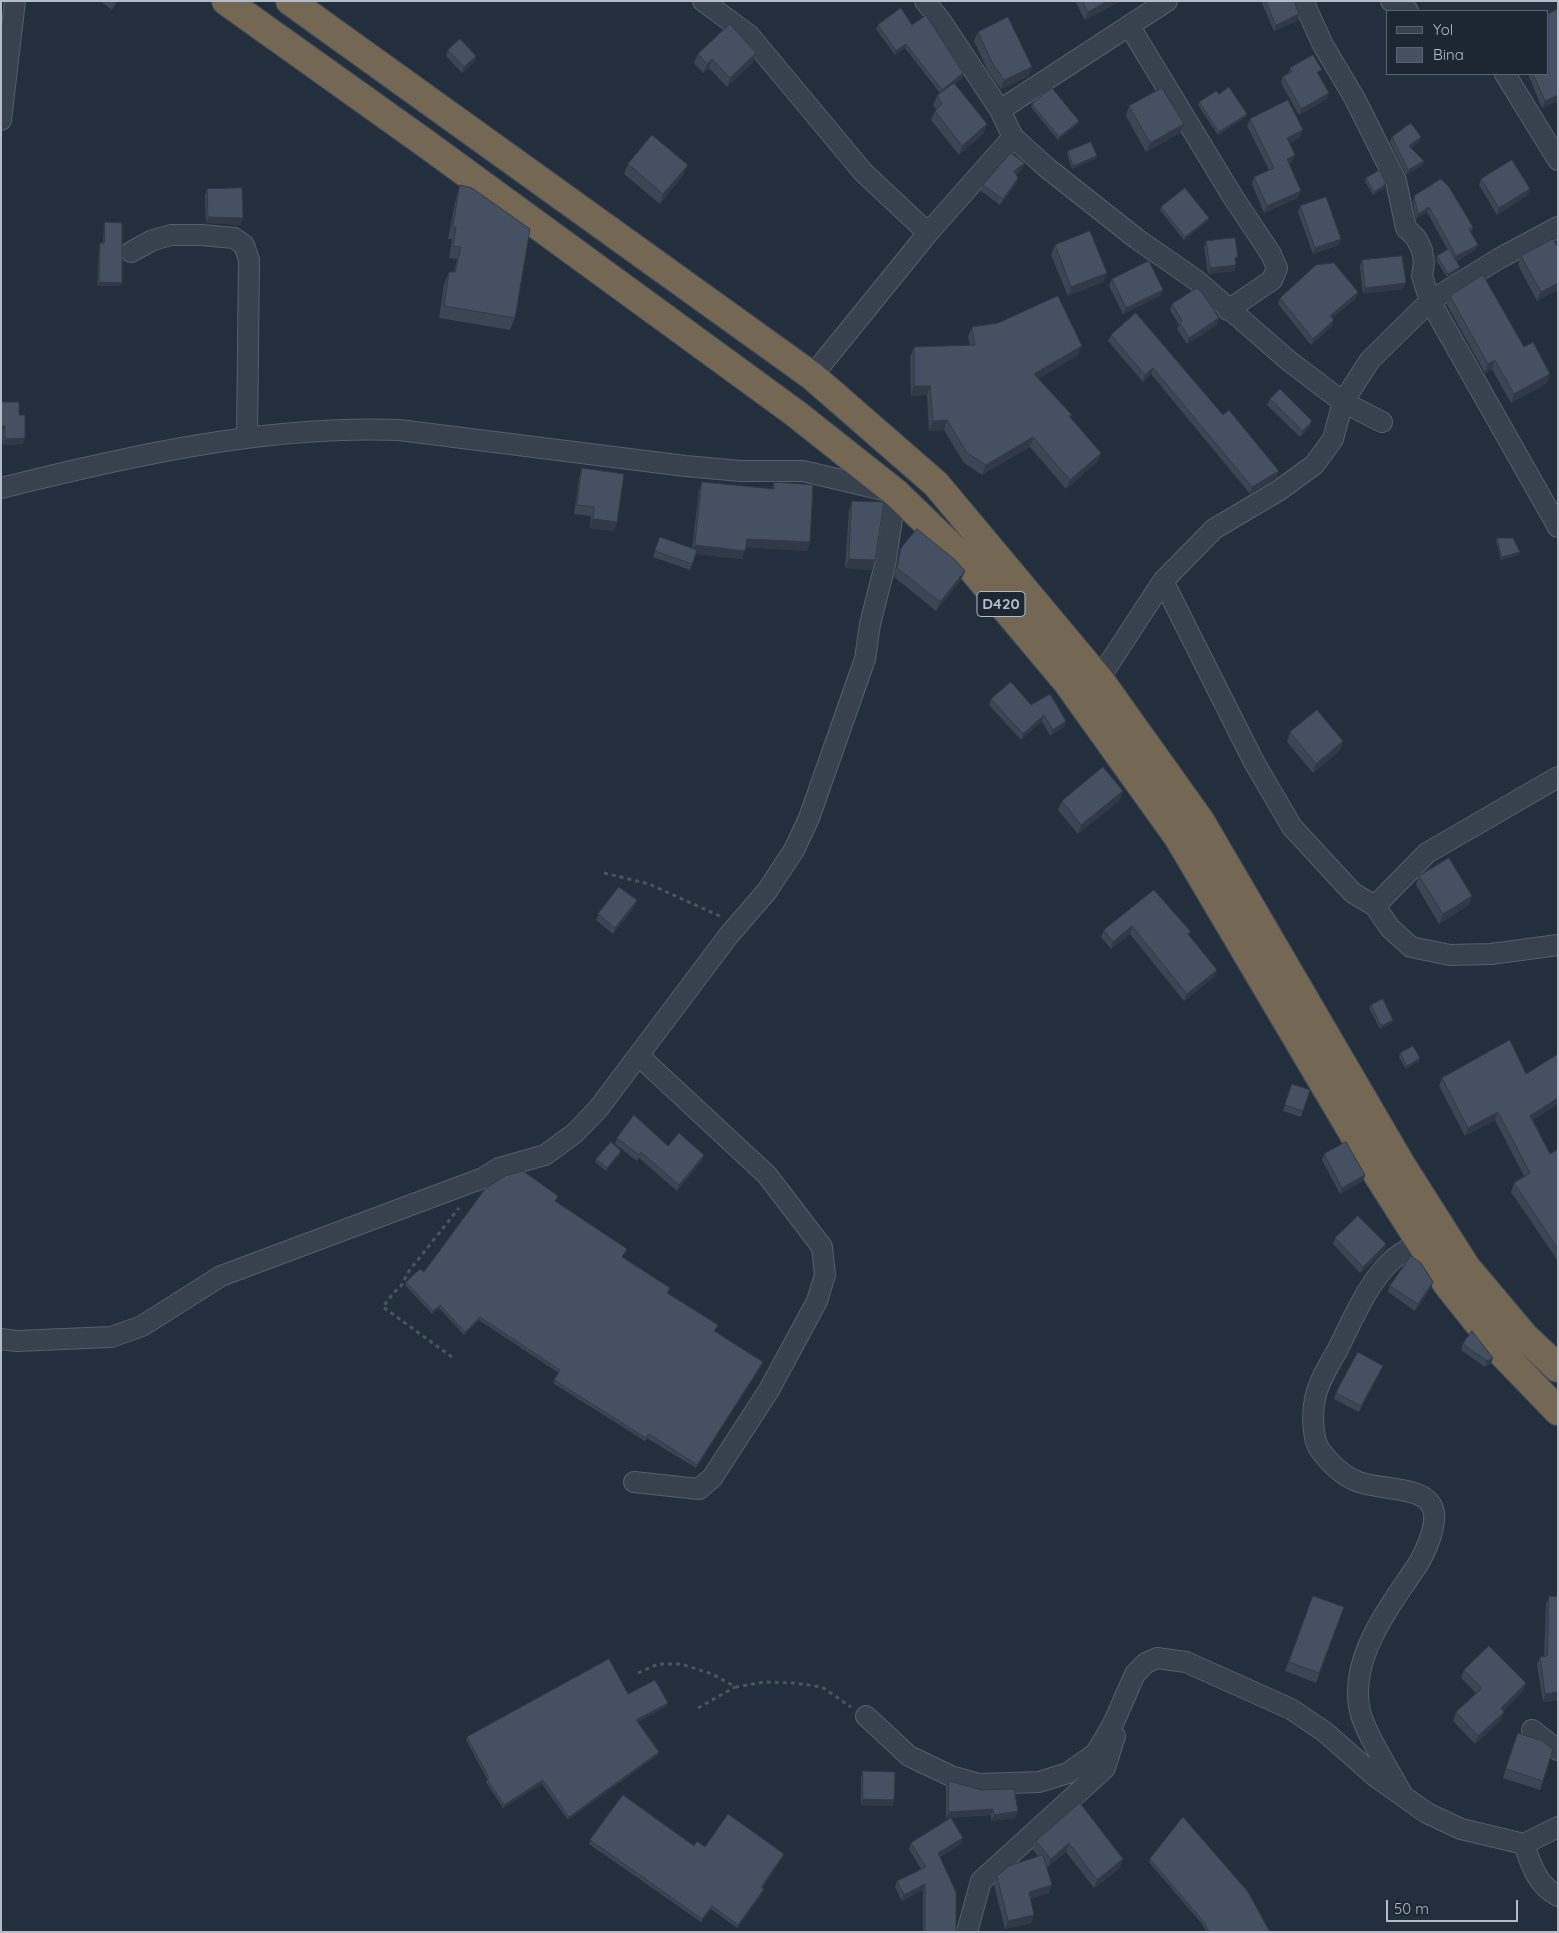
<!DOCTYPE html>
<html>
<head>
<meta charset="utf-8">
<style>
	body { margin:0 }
	#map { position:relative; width:1559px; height:1933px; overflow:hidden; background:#242f3e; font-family:Quicksand,sans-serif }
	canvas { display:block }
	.frame { position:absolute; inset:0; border:2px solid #b4bcc9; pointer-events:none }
	.legend { position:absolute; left:1386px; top:10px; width:162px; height:65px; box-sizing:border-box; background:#1d2633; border:1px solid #59626f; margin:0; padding:6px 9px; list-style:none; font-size:15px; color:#b4bcc9 }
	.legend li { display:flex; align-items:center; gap:10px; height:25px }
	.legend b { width:25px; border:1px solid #59626f }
	.scale { position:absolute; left:1386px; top:1900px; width:132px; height:22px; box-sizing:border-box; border:2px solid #b4bcc9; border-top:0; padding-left:6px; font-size:15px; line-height:18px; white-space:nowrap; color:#b4bcc9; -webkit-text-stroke:4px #1d2633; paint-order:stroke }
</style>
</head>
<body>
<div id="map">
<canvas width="1559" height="1933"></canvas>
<div class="frame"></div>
<ul class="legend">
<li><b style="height:6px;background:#38414e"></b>Yol</li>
<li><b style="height:14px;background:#455162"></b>Bina</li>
</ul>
<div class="scale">50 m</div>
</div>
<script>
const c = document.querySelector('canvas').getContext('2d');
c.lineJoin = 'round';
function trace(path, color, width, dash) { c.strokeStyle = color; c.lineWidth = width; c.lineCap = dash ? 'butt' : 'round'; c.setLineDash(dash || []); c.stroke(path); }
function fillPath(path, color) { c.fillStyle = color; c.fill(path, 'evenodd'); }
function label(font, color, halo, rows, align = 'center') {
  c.font = font + ' Quicksand,sans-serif'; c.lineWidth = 4; c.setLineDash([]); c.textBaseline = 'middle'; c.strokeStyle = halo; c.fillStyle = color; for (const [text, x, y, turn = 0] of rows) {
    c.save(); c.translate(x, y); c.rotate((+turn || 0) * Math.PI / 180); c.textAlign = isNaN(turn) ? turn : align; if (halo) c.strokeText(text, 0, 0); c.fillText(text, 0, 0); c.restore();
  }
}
const path = new Path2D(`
	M604 873 649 884 722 917
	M452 1357 383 1307 394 1292 400 1288 409 1271 459 1208
	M638 1673 658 1664H681L712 1674 736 1687 764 1682 794 1683 822 1687 851 1707
	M698 1708 735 1687`);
const minor = new Path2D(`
	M703 1 749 35 863 172 928 233
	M925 1 941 21 1000 110 1013 137 1046 167 1137 239 1196 280 1289 361 1343 402 1382 422
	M1303 1 1323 45 1355 99 1396 181 1406 228 1416 238 1422 250 1424 262 1422 276 1430 301 1558 527
	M1391 1 1408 11
	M1130 27 1233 197 1271 254 1277 268 1272 280 1228 310
	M1505 74 1558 160
	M1000 110 1167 1
	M1 120 15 1
	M131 252 153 240 171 235H201L234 238 244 245 249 260 247 438
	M812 376 928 233 1013 137
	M1 488C129 456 266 425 399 430L685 466 741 471H803L896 493 885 565 870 624 865 659 809 818 794 850 767 891 729 935 598 1109 575 1133 545 1155 499 1168 483 1178 221 1276 142 1326 111 1337 17 1341 1 1339
	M1163 581 1254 762 1292 827 1353 893 1375 906 1390 928 1411 947 1450 955 1491 954 1558 945
	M1099 679 1163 581 1214 529 1278 491 1314 465 1333 439 1343 402 1370 360 1430 301 1500 258 1558 227
	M1375 906 1427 853 1558 777
	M634 1482 699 1489 712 1478 769 1390 817 1301 825 1275 822 1247 767 1175 639 1056
	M866 1716 909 1756 951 1776 979 1784 1039 1782 1068 1773 1096 1753 1113 1724 1135 1674 1146 1663 1157 1658 1186 1662 1291 1709 1325 1732 1376 1777 1427 1813 1461 1829 1524 1844 1558 1827
	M1532 1730 1558 1750
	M1401 1792C1388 1768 1371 1743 1362 1718 1345 1666 1385 1613 1412 1573 1422 1560 1436 1531 1434 1514 1431 1483 1377 1492 1354 1480 1340 1474 1329 1462 1320 1450 1312 1439 1312 1412 1315 1399 1318 1382 1329 1365 1337 1351 1352 1321 1365 1288 1389 1263 1397 1255 1409 1248 1420 1242
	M1524 1844C1531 1865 1537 1885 1558 1896
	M967 1932 981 1881 1105 1768 1115 1736`);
const highway = new Path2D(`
	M226 1 425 143 795 413 896 493 962 557 1067 682 1178 837 1379 1177 1447 1284 1502 1353 1558 1411
	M290 1 812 376 936 484 1099 679 1201 822 1402 1166 1466 1267 1525 1337 1558 1368`);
const wall = new Path2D(`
	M100 1H118L112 10Z
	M1075 1H1121L1085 20Z
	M1261 1H1294L1297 21 1274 31Z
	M1558 9V101L1542 108 1528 74H1548Z
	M878 25H912L963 73 962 78 954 83 984 133 959 155 931 120 935 111 936 109 933 105 937 96 940 93 905 48 895 55 876 29Z
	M978 32 1029 76 1001 89 988 71 974 41Z
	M448 50 476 56 474 62 462 73 446 56Z
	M756 53 753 62 727 87 709 68 703 73 694 63 698 54Z
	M1290 68 1319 76 1327 99 1299 115 1281 83 1283 76 1288 74Z
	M1219 94 1246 117 1218 135 1198 105 1199 102Z
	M1032 104 1079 121 1078 124 1058 140 1031 107Z
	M1129 106 1184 124 1180 133 1146 152 1126 116Z
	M1250 119 1300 138 1289 143 1292 163 1289 164 1298 198 1264 213 1252 184 1254 177 1269 170 1247 126Z
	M1392 137H1421L1419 142 1411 148 1424 161 1422 166 1406 175 1390 142Z
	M1068 151 1096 159 1072 169 1067 154Z
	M1025 163 1022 169 1016 174 1018 178 1016 184 1000 205 981 191 983 185Z
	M628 164 684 174 660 204 624 174Z
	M1366 178 1385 188 1373 195 1365 181Z
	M1481 179 1528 195 1497 215 1479 185Z
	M460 185 515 318 510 330 439 318 444 284 449 272H454L457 259 449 258 452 239H448L456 198Z
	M207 189 243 218 240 225 206 223 205 195Z
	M1414 196 1473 227 1471 232 1476 250 1456 261 1458 270 1447 277 1436 260 1437 256 1448 250 1427 212 1416 219 1413 202Z
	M1300 206 1341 239 1339 245 1313 254 1298 212Z
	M1161 207 1209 218 1208 221 1184 240 1160 210Z
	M105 222 120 286H97L99 246 100 243H103L104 225Z
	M1206 241 1236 263 1234 271 1208 274 1204 247Z
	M1055 245 1107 273 1103 282 1068 296 1051 255Z
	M1558 247V290L1537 301 1518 265 1521 256Z
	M1362 260 1403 289 1363 294 1360 266Z
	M1112 279 1163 290 1160 296 1123 314 1109 286Z
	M1358 292 1355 299 1332 318V326L1311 345 1278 304 1280 298Z
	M1450 296 1524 347 1547 383 1511 403 1492 369 1485 373 1447 305Z
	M1172 304 1217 325 1187 344 1177 329 1179 325 1170 310Z
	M972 327 1078 355 1038 379 1071 418 1101 453 1097 462 1066 489 1030 447 982 475 964 463 944 430 929 431 927 395 911 396 910 357 914 347 970 345 968 337Z
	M1111 335 1223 415 1279 471 1277 477 1250 494 1151 374 1143 382 1108 341Z
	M1270 399 1310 427 1300 437 1267 405Z
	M1 402 19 415 23 444 3 445 2 433H1Z
	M582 468 617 522 614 531 590 528 591 516 574 514 579 478Z
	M702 482 772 489 774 482 810 542 807 551 746 547 742 559 696 554 690 570 653 557 660 537 692 549 699 490Z
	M852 501 872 570 845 568 849 510Z
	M1497 538 1519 555 1501 560 1496 541Z
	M901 548 965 571 961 580 936 611 894 577 898 558Z
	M991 699 1031 705 1064 727 1050 736 1042 721 1021 740 989 705Z
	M1290 732 1343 741 1340 750 1313 773 1287 742Z
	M1123 791 1119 801 1078 834 1058 810 1062 801Z
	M1419 876 1469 905 1439 924 1416 885Z
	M1154 890 1214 977 1184 1001 1130 934 1111 949 1101 937 1104 930Z
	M637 900 635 906 613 934 596 920 598 914Z
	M1371 1005 1393 1020 1392 1023 1380 1029 1369 1008Z
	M1400 1053 1420 1058 1419 1061 1406 1069 1399 1057Z
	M1442 1078 1533 1120 1550 1154 1558 1149V1261L1511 1192 1514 1183 1524 1176 1495 1120 1465 1136 1439 1086Z
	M1310 1090 1301 1117 1283 1111 1289 1091Z
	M617 1138 668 1146 702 1161 677 1191 639 1158 637 1161 615 1144Z
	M620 1154 606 1171 595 1162 596 1159Z
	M1324 1154 1365 1175 1363 1181 1340 1194 1322 1160Z
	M558 1196 555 1202 627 1249 622 1257 670 1288 668 1293 718 1325 715 1331 763 1362 762 1365 696 1468 647 1438 645 1441 553 1383 559 1373 479 1320 464 1335 439 1308 432 1314 405 1285 406 1282Z
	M1335 1238 1384 1251 1360 1273 1333 1244Z
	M1390 1286 1431 1288 1415 1311 1388 1292Z
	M1472 1331 1491 1364 1485 1367 1461 1350 1463 1344Z
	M1380 1372 1359 1412 1334 1399 1336 1393Z
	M1313 1596 1344 1607 1316 1683 1285 1671Z
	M1549 1596 1558 1597V1700L1543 1702 1537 1665 1540 1657 1544 1656 1546 1604Z
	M1464 1670 1526 1683 1523 1691 1503 1711 1504 1712 1501 1720 1475 1744 1453 1721 1456 1712 1476 1693 1461 1678Z
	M628 1694 667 1706 638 1722 659 1752 658 1755 568 1820 542 1784 503 1808 486 1782 487 1779 466 1740 467 1737Z
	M1514 1742 1543 1781 1540 1790 1503 1778Z
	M863 1771 894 1800 892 1806 861 1805V1777Z
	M949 1781 1018 1811 1015 1818 991 1821V1815L946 1818V1787Z
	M1080 1803 1120 1868 1094 1888 1066 1852 1048 1867 1046 1866 1052 1885 1049 1893 1030 1899 1034 1915 1031 1923 1005 1929 994 1885 997 1876 1039 1857 1033 1850 1036 1841Z
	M590 1840 694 1846 784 1854 783 1857 762 1888 764 1889 763 1892 737 1928 711 1909 701 1922 589 1844Z
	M911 1843 961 1844 940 1857 956 1932H923V1890L902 1901 895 1887 897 1881 921 1869 909 1849Z
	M1150 1859 1270 1932H1206L1202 1924 1149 1862Z`);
const shadedWall = new Path2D(`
	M115 1H118L112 10Z
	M1108 1H1121L1085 20 1088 12Z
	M1299 14 1297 21 1274 31 1276 25Z
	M906 44 905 48 895 55 896 51Z
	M756 53 753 62 727 87 730 78Z
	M476 56 474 62 462 73 464 67Z
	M712 59 709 68 703 73 707 64Z
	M1032 67 1029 76 1001 89 1004 80Z
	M963 73 962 78 941 94 942 90Z
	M1329 93 1327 99 1299 115 1301 109Z
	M1558 95V101L1542 108 1545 101Z
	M1247 114 1246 117 1218 135 1219 132Z
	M1079 121 1078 124 1058 140 1059 137Z
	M987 124 984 133 959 155 962 146Z
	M1184 124 1180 133 1146 152 1150 143Z
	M1303 130 1300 138 1284 146 1287 138Z
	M1421 137 1419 142 1407 150 1409 146Z
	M1295 155 1292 163 1284 166 1287 159Z
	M1097 156 1096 159 1072 169 1073 166Z
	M1424 161 1422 166 1406 175 1408 170Z
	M1025 163 1022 169 1012 177 1014 171Z
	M688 165 684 174 660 204 663 194Z
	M1018 178 1016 184 1000 205 1003 199Z
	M1386 184 1385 188 1373 195 1374 192Z
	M1530 189 1528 195 1497 215 1499 208Z
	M1301 191 1298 198 1264 213 1267 206Z
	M1429 207 1427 212 1416 219 1418 214Z
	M208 217 243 218 240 225 206 223Z
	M1209 218 1208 221 1184 240 1185 237Z
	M1341 239 1339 245 1313 254 1315 248Z
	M1478 245 1476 250 1454 261 1456 256Z
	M1236 265 1234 271 1208 274 1210 268Z
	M1460 267 1458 270 1447 277 1448 274Z
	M1107 273 1103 282 1068 296 1071 287Z
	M99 282 122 283 120 286H97Z
	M1406 283 1403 289 1363 294 1365 288Z
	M1558 283V290L1537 301 1541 292Z
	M1163 290 1160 296 1123 314 1126 308Z
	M1358 292 1355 299 1328 322 1330 316Z
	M1219 318 1217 325 1187 344 1189 338Z
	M1334 320 1332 326 1311 345 1313 339Z
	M1082 346 1078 355 1030 384 1034 374Z
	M1495 360 1492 369 1485 373 1488 364Z
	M1153 368 1151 374 1143 382 1145 375Z
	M1550 374 1547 383 1511 403 1514 394Z
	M914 386H930L927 395 911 396Z
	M947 420 944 430 929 431 933 421Z
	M1312 421 1310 427 1300 437 1303 431Z
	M1 426H5L2 433H1Z
	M1033 437 1030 447 982 475 986 465Z
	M25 438 23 444 3 445 5 439Z
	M1101 453 1097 462 1066 489 1070 480Z
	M1279 471 1277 477 1250 494 1252 487Z
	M593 519 617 522 614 531 590 528Z
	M747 539 810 542 807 551 743 547Z
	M695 545 745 551 742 559 692 554Z
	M1520 552 1519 555 1501 560 1502 557Z
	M849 559 875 560 872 570 845 568Z
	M965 571 961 580 936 611 940 602Z
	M1044 715 1042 721 1021 740 1023 734Z
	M1066 721 1064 727 1050 736 1053 730Z
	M1343 741 1340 750 1313 773 1316 764Z
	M1123 791 1119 801 1078 834 1081 825Z
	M1472 896 1469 905 1439 924 1443 914Z
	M637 900 635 906 613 934 615 928Z
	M1132 926 1130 934 1111 949 1113 942Z
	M1217 970 1214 977 1184 1001 1187 994Z
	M1393 1020 1392 1023 1380 1029 1381 1026Z
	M1420 1058 1419 1061 1406 1069 1407 1066Z
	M1558 1098V1104L1527 1124 1530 1116Z
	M1498 1112 1495 1120 1465 1136 1468 1128Z
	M621 1151 620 1154 606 1171 607 1168Z
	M704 1155 702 1161 677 1191 679 1185Z
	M1365 1175 1363 1181 1340 1194 1342 1188Z
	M1386 1244 1384 1251 1360 1273 1363 1267Z
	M1433 1282 1431 1288 1415 1311 1418 1304Z
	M440 1305 439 1308 432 1314 433 1311Z
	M480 1317 479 1320 464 1335 465 1332Z
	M1493 1358 1491 1364 1485 1367 1487 1361Z
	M763 1362 762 1365 696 1468 697 1465Z
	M1383 1366 1380 1372 1359 1412 1361 1406Z
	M1526 1683 1523 1691 1498 1716 1501 1708Z
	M1558 1692V1700L1543 1702 1545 1694Z
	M668 1703 667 1706 635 1723 636 1720Z
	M1504 1712 1501 1720 1475 1744 1478 1736Z
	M659 1752 658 1755 568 1820 569 1817Z
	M543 1780 542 1784 503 1808 504 1805Z
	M863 1799 894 1800 892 1806 861 1805Z
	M993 1809 991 1815 946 1818 949 1812Z
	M1018 1811 1015 1818 991 1821 994 1815Z
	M963 1838 961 1844 936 1859 938 1853Z
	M1069 1843 1066 1852 1048 1867 1051 1859Z
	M784 1854 783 1857 760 1890 761 1887Z
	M1123 1859 1120 1868 1094 1888 1097 1880Z
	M925 1884 923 1890 902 1901 904 1895Z
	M1052 1885 1049 1893 1026 1901 1029 1892Z
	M764 1889 763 1892 737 1928 738 1925Z
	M712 1906 711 1909 701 1922 702 1919Z
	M1034 1915 1031 1923 1005 1929 1008 1921Z`);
const building = new Path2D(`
	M1083 1H1108L1088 12Z
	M1266 1H1294L1299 14 1276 25Z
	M901 8 912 25 926 15 963 73 942 90 906 44 896 51 878 25Z
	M1558 9V95L1545 101 1533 74H1548V14Z
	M1008 17 1032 67 1004 80 992 62 978 32Z
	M730 24 756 53 730 78 712 59 707 64 698 54Z
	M460 39 476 56 464 67 448 50Z
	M1313 55 1322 70 1317 72 1329 93 1301 109 1283 76 1292 72 1290 68Z
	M954 83 987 124 962 146 935 111 942 104 937 96Z
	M1229 87 1247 114 1219 132 1199 102 1216 91 1219 94Z
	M1052 88 1079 121 1059 137 1032 104Z
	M1162 88 1184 124 1150 143 1129 106Z
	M1288 100 1303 130 1287 138 1295 155 1287 159 1301 191 1267 206 1254 177 1274 168 1250 119Z
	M1411 123 1421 137 1409 146 1424 161 1408 170 1392 137Z
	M652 135 688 165 663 194 628 164Z
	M1091 142 1097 156 1073 166 1068 151Z
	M1011 153 1025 163 1014 171 1018 178 1003 199 983 185Z
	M1512 160 1530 189 1499 208 1481 179Z
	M1380 170 1386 184 1374 192 1366 178Z
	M1441 179 1449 187 1473 227 1469 229 1478 245 1456 256 1429 207 1418 214 1414 196Z
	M460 185 472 188 530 229 515 318 444 306 449 272H455L461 247 453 246 456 227H453Z
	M242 188 243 218 208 217 207 189Z
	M1185 188 1209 218 1185 237 1161 207Z
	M1326 197 1341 239 1315 248 1300 206Z
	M105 222 122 223V283L99 282 100 243H104Z
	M1090 231 1107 273 1071 287 1055 245Z
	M1235 238 1238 257 1235 258 1236 265 1210 268 1206 241Z
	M1553 239 1558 247V283L1541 292 1521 256Z
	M1449 249 1460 267 1448 274 1437 256Z
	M1402 256 1406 283 1365 288 1362 260Z
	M1149 261 1163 290 1126 308 1112 279Z
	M1334 263 1358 292 1330 316 1334 320 1313 339 1280 298 1316 265Z
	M1483 275 1524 347 1533 342 1550 374 1514 394 1495 360 1488 364 1450 296Z
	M1197 288 1203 294 1219 318 1189 338 1180 323 1182 321 1172 304Z
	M1058 296 1082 346 1034 374 1072 415 1069 416 1101 453 1070 480 1033 437 986 465 967 453 947 420 933 421 930 386H914V347L975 345 972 327 998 323Z
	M1136 313 1223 415 1229 410 1279 471 1252 487 1153 368 1145 375 1111 335Z
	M1280 389 1312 421 1303 431 1270 399Z
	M1 402H19V415H25V438L5 439V426H1Z
	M582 468 624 474 617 522 593 519 594 507 577 505Z
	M702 482 774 489V482L813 485 810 542 747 539 745 551 695 545Z
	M852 501 884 502 875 560 849 559Z
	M917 529 954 559 965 571 940 602 897 568 901 548Z
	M660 537 697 550 692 564 655 551Z
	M1497 538H1513L1520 552 1502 557Z
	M1011 682 1031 705 1050 694 1066 721 1053 730 1044 715 1023 734 991 699Z
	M1317 710 1343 741 1316 764 1290 732Z
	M1103 767 1123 791 1081 825 1062 801Z
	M1449 858 1472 896 1443 914 1419 876Z
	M619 887 637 900 615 928 598 914Z
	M1154 890 1191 932 1188 934 1217 970 1187 994 1132 926 1113 942 1104 930Z
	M1383 999 1393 1020 1381 1026 1371 1005Z
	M1510 1040 1526 1074 1558 1054V1098L1530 1116 1550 1154 1558 1149V1249L1514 1183 1530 1173 1498 1112 1468 1128 1442 1078Z
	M1413 1046 1420 1058 1407 1066 1400 1053Z
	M1292 1084 1310 1090 1303 1111 1285 1105Z
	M634 1115 668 1146 679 1133 704 1155 679 1185 641 1152 639 1155 617 1138Z
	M611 1142 621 1151 607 1168 596 1159Z
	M1346 1142 1365 1175 1342 1188 1324 1154Z
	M523 1171 558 1196 555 1201 627 1249 622 1257 670 1288 667 1293 718 1325 714 1331 763 1362 697 1465 649 1434 646 1438 554 1380 560 1370 480 1317 465 1332 440 1305 433 1311 406 1282 420 1269 424 1272 485 1189 505 1176Z
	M1358 1216 1386 1244 1363 1267 1335 1238Z
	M1411 1256 1421 1263 1433 1282 1418 1304 1390 1286Z
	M1472 1331 1493 1358 1487 1361 1463 1344Z
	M1358 1352 1383 1366 1361 1406 1336 1393Z
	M1313 1596 1344 1607 1319 1673 1289 1662Z
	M1549 1596 1558 1597V1692L1545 1694 1540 1657 1547 1656Z
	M1489 1646 1526 1683 1501 1708 1504 1712 1478 1736 1456 1712 1482 1688 1464 1670Z
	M609 1659 628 1694 655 1680 668 1703 636 1720 659 1752 569 1817 543 1780 504 1805 487 1779 489 1778 467 1737Z
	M1518 1733 1542 1741 1553 1749 1543 1781 1506 1769Z
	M863 1771 895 1772 894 1800 863 1799Z
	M949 1781 981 1790 1014 1789 1018 1811 994 1815 993 1809 949 1812Z
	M623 1795 694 1846 697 1841 705 1847 728 1814 784 1854 761 1887 764 1889 738 1925 712 1906 702 1919 590 1840Z
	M1080 1803 1123 1859 1097 1880 1069 1843 1051 1859 1036 1841Z
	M1183 1817 1248 1892 1270 1932H1209L1203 1921 1150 1859Z
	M951 1818 963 1838 938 1853 956 1892V1932H925V1884L904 1895 897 1881 926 1867 911 1843Z
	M1043 1855 1052 1885 1029 1892 1034 1915 1008 1921 997 1876 1009 1866Z`);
const shields = [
	[1001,604,48]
];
const shieldNames = [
	["D420",1001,604]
];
trace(minor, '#565f6c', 22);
trace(highway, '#434c59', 30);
trace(path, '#44595c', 3, [4, 4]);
trace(minor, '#38414e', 20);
trace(highway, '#746855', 28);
fillPath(wall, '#3b4654');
fillPath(shadedWall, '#303945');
fillPath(building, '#455162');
trace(building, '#303945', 1);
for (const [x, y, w] of shields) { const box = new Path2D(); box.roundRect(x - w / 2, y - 12.5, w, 25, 4); c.fillStyle = '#1d2633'; c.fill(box); trace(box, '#b4bcc9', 1); }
label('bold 15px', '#b4bcc9', null, shieldNames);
</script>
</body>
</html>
